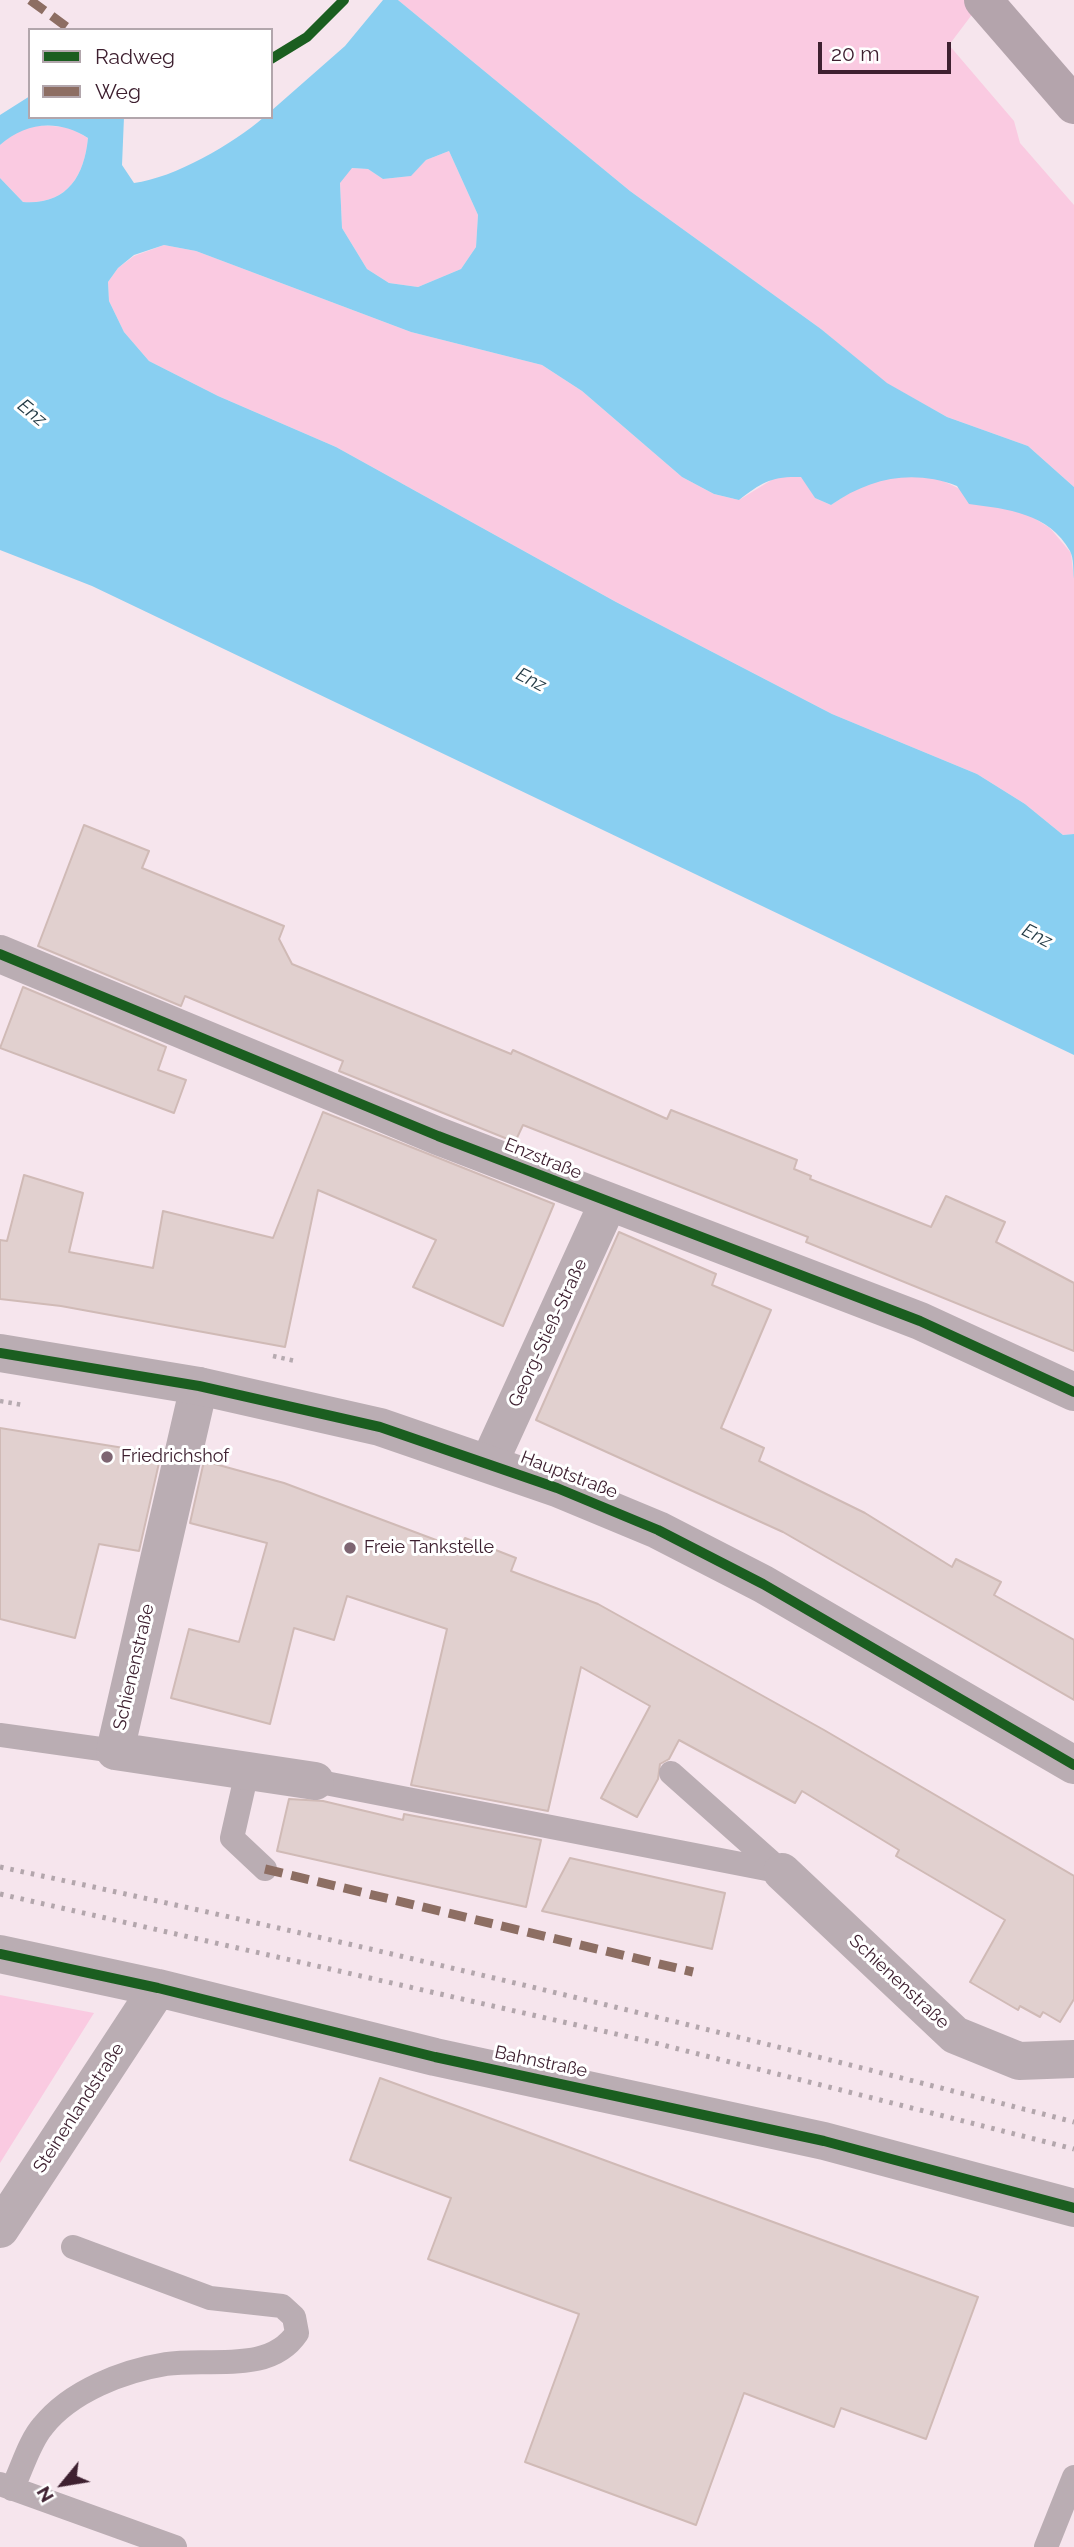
<!DOCTYPE html>
<html>
<head>
<meta charset="utf-8">
<style>
	body { margin:0 }
	#map { position:relative; width:1074px; height:2547px; overflow:hidden; background:#f6e5ed; font-family:Raleway,sans-serif }
	canvas { display:block }
	.legend { position:absolute; left:28px; top:28px; width:245px; height:91px; box-sizing:border-box; background:#fff; border:2px solid #b2a6ac; margin:0; padding:9px 12px; list-style:none; font-size:21px; color:#3e2030 }
	.legend li { display:flex; align-items:center; gap:14px; height:35px }
	.legend b { width:35px; border:2px solid #b2a6ac }
	.north { position:absolute; left:28px; top:2449px; width:70px; height:70px; -webkit-text-stroke:5px #fff; paint-order:stroke; rotate:240deg; font-size:19px; font-weight:700; line-height:28px; text-align:center; color:#3e2030 }
	.north::after { content:''; display:block; margin:auto; width:24px; height:32px; background:#3e2030; clip-path:polygon(50% 0,100% 100%,50% 72%,0 100%) }
	.scale { position:absolute; left:818px; top:42px; width:133px; height:32px; box-sizing:border-box; border:4px solid #3e2030; border-top:0; padding-left:9px; font-size:21px; line-height:24px; white-space:nowrap; color:#3e2030; -webkit-text-stroke:5px #fff; paint-order:stroke }
</style>
</head>
<body>
<div id="map">
<canvas width="1074" height="2547"></canvas>
<ul class="legend">
<li><b style="height:9px;background:#1b5e20"></b>Radweg</li>
<li><b style="height:9px;background:#8d6e63"></b>Weg</li>
</ul>
<div class="north">N</div>
<div class="scale">20 m</div>
</div>
<script>
const c = document.querySelector('canvas').getContext('2d');
c.lineJoin = 'round';
function fillPath(path, color) { c.fillStyle = color; c.fill(path, 'evenodd'); }
function trace(path, color, width, dash) { c.strokeStyle = color; c.lineWidth = width; c.lineCap = dash ? 'butt' : 'round'; c.setLineDash(dash || []); c.stroke(path); }
function label(font, color, halo, rows, align = 'center') {
  c.font = font + ' Raleway,sans-serif'; c.lineWidth = 6; c.setLineDash([]); c.textBaseline = 'middle'; c.strokeStyle = halo; c.fillStyle = color; for (const [text, x, y, turn = 0] of rows) {
    c.save(); c.translate(x, y); c.rotate((+turn || 0) * Math.PI / 180); c.textAlign = isNaN(turn) ? turn : align; if (halo) c.strokeText(text, 0, 0); c.fillText(text, 0, 0); c.restore();
  }
}
const green = new Path2D(`
	M398 0H983L949 45 1014 121 1020 143 1074 205V487L1028 446 947 417 886 383 821 329 630 191Z
	M35 125 68 127 88 138C84 178 66 205 23 202L0 178V145L15 132Z
	M449 151 478 215 476 247 461 269 418 287 389 283 367 269 342 228 340 182 351 168 368 169 383 179 410 176 426 160Z
	M164 245 196 251 411 332 542 365 582 391 682 477 714 494 739 500 778 476 802 477 815 498 831 505 850 492 880 480 913 475 939 479 1000 508 1026 513 1050 528 1071 553 1074 579V834L1063 835 1025 804 977 774 832 714 616 602 336 447 218 396 149 361 124 332 109 301 108 282 118 268 134 256Z
	M0 1995 94 2013 0 2163Z`);
const water = new Path2D(`
	M383 0H398L630 191 821 329 887 383 947 417 1028 446 1074 487V579C1073 571 1074 558 1070 551 1049 513 1007 509 969 504L957 486C912 469 870 478 831 505L815 498 801 477C772 476 762 482 739 500L714 494 682 477 582 391 542 365 411 332 196 251 164 245 134 255 118 268 108 282 109 301 124 332 149 361 218 396 336 447 616 602 832 714 977 774 1025 804 1063 835 1074 834V1055L92 586 0 550V178L23 202C66 205 84 178 88 138 58 119 26 122 0 145V115L30 96V117H124L122 165 134 183C174 178 233 144 264 117H271V111L345 46ZM449 151 478 215 476 247 461 269 418 287 389 283 367 269 342 228 340 183 352 168 368 169 383 179 411 176 426 160Z`);
const building = new Path2D(`
	M84 825 149 851 142 868 284 926 279 939 292 964 511 1054 513 1050 667 1119 671 1110 797 1160 794 1169 811 1176 810 1179 931 1227 946 1196 1005 1222 996 1242 1074 1283V1351L806 1242 808 1237 523 1125 515 1142 339 1071 343 1061 245 1021 185 996 181 1006 38 946Z
	M23 987 166 1047 158 1070 186 1080 174 1113 0 1048Z
	M323 1112 554 1204 503 1326 413 1287 436 1240 318 1190 285 1347 61 1306 0 1299V1240L7 1241 24 1175 83 1193 69 1252 153 1268 163 1211 273 1238Z
	M619 1232 716 1274 712 1285 771 1310 721 1428 764 1448 759 1461 865 1513 952 1567 956 1559 1001 1582 994 1595 1074 1640V1700L783 1532 536 1420Z
	M0 1428 161 1454 139 1551 99 1544 75 1638 0 1619Z
	M204 1461 284 1483 460 1549 465 1538 516 1558 511 1571 598 1604 824 1730 1074 1876V1999L1060 2022 1043 2012 1040 2017 1020 2006 1018 2010 970 1982 1005 1920 896 1856 899 1850 802 1791 795 1803 679 1740 669 1759 660 1764 658 1779 637 1817 601 1798 650 1706 581 1667 548 1811 411 1785 447 1629 347 1596 334 1640 294 1628 270 1724 171 1698 189 1629 239 1642 267 1543 190 1523Z
	M289 1799 323 1801 403 1820 404 1814 541 1840 526 1907 277 1851Z
	M570 1858 725 1893 712 1949 542 1911Z
	M380 2078 978 2297 926 2439 841 2408 834 2427 744 2393 696 2525 525 2462 579 2314 428 2259 451 2198 350 2160Z`);
const path = new Path2D(`
	M273 1356 295 1361
	M0 1401 23 1405`);
const service = new Path2D(`
	M0 1735 115 1751
	M247 1772 232 1838 265 1869
	M671 1773 780 1870
	M315 1781 782 1872
	M0 2484 175 2547
	M12 2489C22 2469 29 2442 43 2426 71 2391 123 2371 166 2364 208 2357 269 2375 297 2333L294 2317 282 2306 210 2298 73 2247
	M1046 2547 1074 2477`);
const minor = new Path2D(`
	M0 954 438 1136 920 1321 1074 1392
	M199 1386 115 1751 315 1781
	M489 1463 608 1203
	M782 1872 955 2035 1019 2061 1074 2059
	M0 1954 158 1988 435 2057 824 2141 1074 2208
	M0 2229 158 1988`);
const tertiary = new Path2D(`
	M0 1353 199 1386 380 1427 557 1488 658 1530 763 1584 1074 1765`);
const primary = new Path2D(`
	M983 0 1074 105`);
const rail = new Path2D(`
	M0 1867C360 1943 717 2030 1074 2122
	M0 1894 647 2041 1074 2149`);
const quiet = new Path2D(`
	M30 0 71 30
	M265 1869 693 1972`);
const cycleway = new Path2D(`
	M271 59 307 37 344 0
	M0 954 438 1136 920 1321 1074 1392
	M0 1353 199 1386 380 1427 557 1488 658 1530 763 1584 1074 1765
	M0 1954 158 1988 435 2057 824 2141 1074 2208`);
const markers = [
	[107,1457,7,"#7e6572"],
	[350,1548,7,"#7e6572"]
];
const streetNames = [
	["Enzstraße",543,1159,22],
	["Georg-Stieß-Straße",548,1333,-65],
	["Hauptstraße",569,1475,21],
	["Schienenstraße",134,1667,-77],
	["Schienenstraße",899,1982,43],
	["Bahnstraße",541,2062,12],
	["Steinenlandstraße",79,2108,-57]
];
const poiNames = [
	["Friedrichshof",121,1457],
	["Freie Tankstelle",364,1548]
];
const waterNames = [
	["Enz",32,413,39],
	["Enz",531,680,27],
	["Enz",1037,936,27]
];
fillPath(green, '#facae1');
fillPath(water, '#89cff1');
fillPath(building, '#e1d0cf');
trace(building, '#d0bab6', 2);
trace(path, '#b6aab0', 4.5, [3.5, 5]);
trace(service, '#baadb3', 24);
trace(minor, '#baadb3', 38);
trace(tertiary, '#baadb3', 38);
trace(primary, '#b4a4ac', 38);
trace(rail, '#b3a6ac', 5, [3.5, 7]);
trace(quiet, '#8d6e63', 9, [18, 9]);
trace(cycleway, '#1b5e20', 10);
for (const [x, y, r, color] of markers) { const dot = new Path2D(); dot.arc(x, y, r, 0, 2 * Math.PI); c.fillStyle = color; c.fill(dot); trace(dot, '#fff', 2.5); }
label('18px', '#3e2030', '#fff', streetNames);
label('18px', '#3e2030', '#fff', poiNames, 'left');
label('italic 19px', '#1f3742', '#fff', waterNames);
</script>
</body>
</html>
